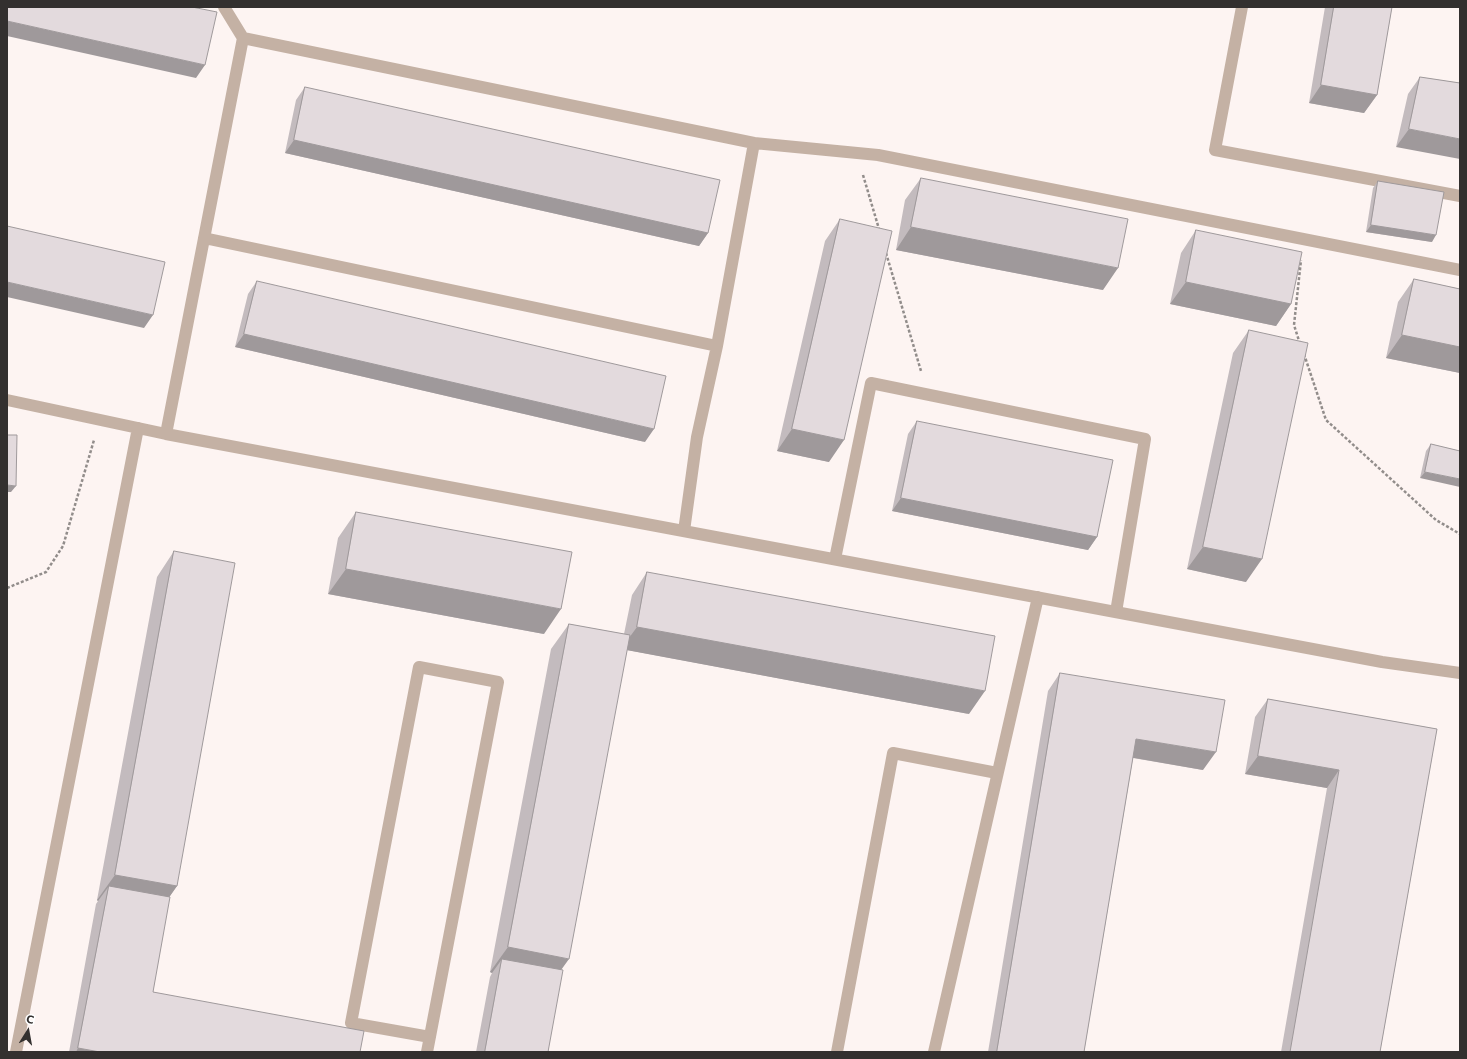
<!DOCTYPE html>
<html>
<head>
<meta charset="utf-8">
<style>
	body { margin:0 }
	#map { position:relative; width:1467px; height:1059px; overflow:hidden; background:#fdf4f2; font-family:Commissioner,sans-serif }
	canvas { display:block }
	.frame { position:absolute; inset:0; border:8px solid #33302f; pointer-events:none }
	.north { position:absolute; left:8px; top:1011px; width:40px; height:40px; -webkit-text-stroke:3px #fff; paint-order:stroke; rotate:11deg; font-size:11px; font-weight:700; line-height:16px; text-align:center; color:#33302f }
	.north::after { content:''; display:block; margin:auto; width:14px; height:18px; background:#33302f; clip-path:polygon(50% 0,100% 100%,50% 72%,0 100%) }
</style>
</head>
<body>
<div id="map">
<canvas width="1467" height="1059"></canvas>
<div class="frame"></div>
<div class="north">С</div>
</div>
<script>
const c = document.querySelector('canvas').getContext('2d');
c.lineJoin = 'round';
function trace(path, color, width, dash) { c.strokeStyle = color; c.lineWidth = width; c.lineCap = dash ? 'butt' : 'round'; c.setLineDash(dash || []); c.stroke(path); }
function fillPath(path, color) { c.fillStyle = color; c.fill(path, 'evenodd'); }
const path = new Path2D(`
	M863 175 879 229
	M886 253 921 371
	M1300 344 1294 325 1301 260
	M1304 354 1326 420 1436 520 1460 534
	M7 588 46 572 63 546 94 440`);
const lane = new Path2D(`
	M1242 7 1215 150 1460 196
	M243 38 754 143 717 346 697 437 684 531
	M754 143 878 155 1460 270
	M204 238 717 346
	M7 400 166 434 1382 662 1460 673
	M166 434 243 38 224 7
	M835 559 871 383 1145 439 1116 612
	M16 1052 138 428
	M427 1052 498 682 419 667 351 1023 430 1037
	M837 1052 893 753 997 773
	M934 1052 1038 597`);
const wall = new Path2D(`
	M1325 7H1392L1377 95 1364 113 1309 103Z
	M1420 77 1460 83 1396 147 1408 94Z
	M305 87 708 233 699 246 285 153 296 100Z
	M921 178 1103 290 896 250 905 200Z
	M1378 181 1432 242 1366 232 1373 188Z
	M840 219 829 462 777 451 825 241Z
	M1196 230 1291 304 1276 326 1170 304 1181 253Z
	M1414 279 1460 289V373L1386 358 1398 302Z
	M257 281 645 442 235 347 248 294Z
	M1249 330 1246 582 1187 569 1233 353Z
	M917 421 1097 537 1088 550 892 511 908 434Z
	M1431 444 1460 451 1420 478 1426 451Z
	M356 512 544 634 328 594 338 538Z
	M174 551 177 886 169 897 153 992 360 1052H69L96 904 98 901 97 900 157 577Z
	M647 572 969 714 627 650 561 970 548 1052H476L490 977 492 973 490 972 551 649 569 624 624 634 632 595Z
	M1060 673 1203 770 1133 758 1084 1052H988L1048 691Z
	M1268 699 1437 729 1380 1052H1281L1327 788 1245 774 1255 717Z`);
const shadedWall = new Path2D(`
	M7 21 205 65 196 78 7 36Z
	M1321 85 1377 95 1364 113 1309 103Z
	M1409 129 1460 139V159L1396 147Z
	M294 140 708 233 699 246 285 153Z
	M1371 225 1436 235 1432 242 1366 232Z
	M911 227 1118 268 1103 290 896 250Z
	M7 282 153 315 144 328 7 297Z
	M1186 282 1291 304 1276 326 1170 304Z
	M244 334 654 429 645 442 235 347Z
	M1402 335 1460 347V373L1386 358Z
	M792 429 844 440 829 462 777 451Z
	M1425 472 1460 479V487L1420 478Z
	M7 485 16 486 11 492H7Z
	M901 498 1097 537 1088 550 892 511Z
	M1203 547 1262 559 1246 582 1187 569Z
	M346 569 561 609 544 634 328 594Z
	M637 627 985 691 969 714 621 649Z
	M1136 739 1216 752 1203 770 1123 756Z
	M1258 756 1339 770 1327 788 1245 774Z
	M115 875 177 886 159 912 109 886 98 901 97 900Z
	M508 947 569 959 551 984 502 959 492 973 490 972Z
	M78 1048 100 1052H76Z`);
const building = new Path2D(`
	M7 7H192L217 12 205 65 7 21Z
	M1334 7H1392L1377 95 1321 85Z
	M1420 77 1460 83V139L1409 129Z
	M305 87 720 180 708 233 294 140Z
	M921 178 1128 219 1118 268 911 227Z
	M1378 181 1444 192 1436 235 1371 225Z
	M840 219 892 231 844 440 792 429Z
	M7 226 165 262 153 315 7 282Z
	M1196 230 1302 252 1291 304 1186 282Z
	M1414 279 1460 289V347L1402 335Z
	M257 281 666 376 654 429 244 334Z
	M1249 330 1308 343 1262 559 1203 547Z
	M917 421 1113 460 1097 537 901 498Z
	M7 435H17L16 486 7 485Z
	M1431 444 1460 451V479L1425 472Z
	M356 512 572 552 561 609 346 569Z
	M174 551 235 563 177 886 115 875Z
	M647 572 995 636 985 691 637 627Z
	M569 624 630 635 569 959 508 947Z
	M1060 673 1225 700 1216 752 1136 739 1084 1052H997Z
	M1268 699 1437 729 1380 1052H1290L1339 770 1258 756Z
	M109 886 170 897 153 992 364 1031 360 1052H100L78 1048Z
	M502 959 563 970 548 1052H485Z`);
trace(path, '#928d8b', 2.5, [3, 2]);
trace(lane, '#c4b1a4', 12);
fillPath(wall, '#c3bbbe');
fillPath(shadedWall, '#9f999b');
fillPath(building, '#e3dadd');
trace(building, '#9f999b', 1);
</script>
</body>
</html>
